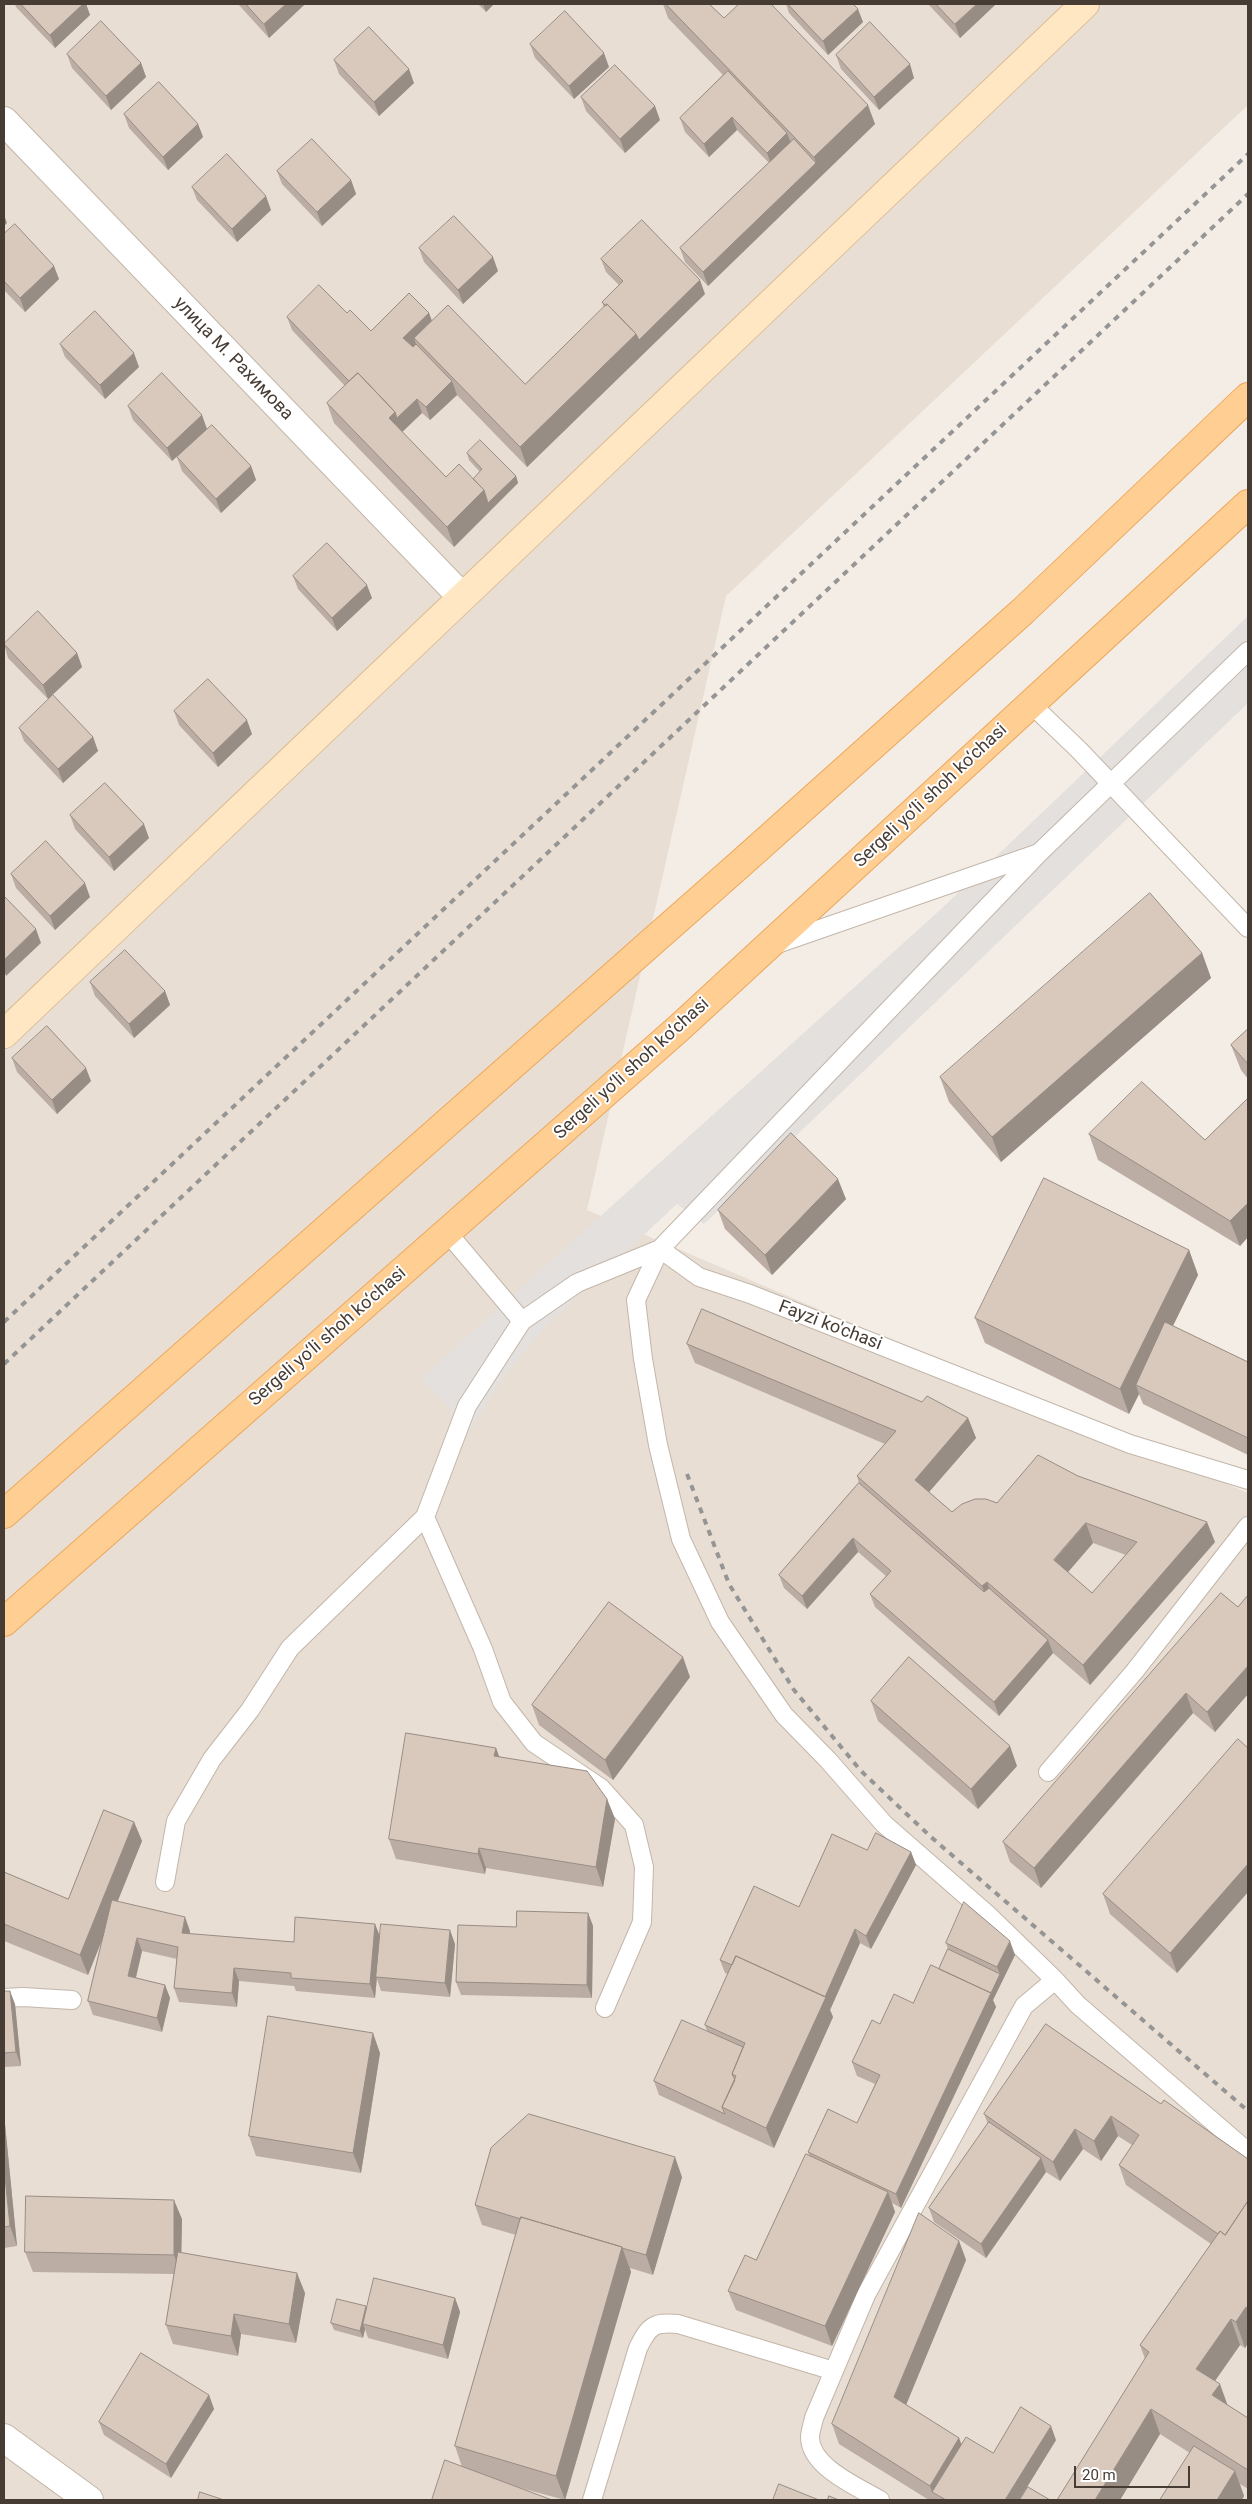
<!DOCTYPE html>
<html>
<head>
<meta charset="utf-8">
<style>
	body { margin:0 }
	#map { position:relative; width:1252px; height:2504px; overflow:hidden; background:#f4ede5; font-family:Roboto,sans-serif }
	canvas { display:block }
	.frame { position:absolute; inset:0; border:5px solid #473c34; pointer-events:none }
	.scale { position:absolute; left:1074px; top:2466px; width:116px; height:22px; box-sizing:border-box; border:2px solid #473c34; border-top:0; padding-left:6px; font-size:15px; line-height:18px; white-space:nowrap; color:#473c34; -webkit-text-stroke:4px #fff; paint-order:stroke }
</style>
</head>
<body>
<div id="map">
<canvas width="1252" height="2504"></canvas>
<div class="frame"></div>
<div class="scale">20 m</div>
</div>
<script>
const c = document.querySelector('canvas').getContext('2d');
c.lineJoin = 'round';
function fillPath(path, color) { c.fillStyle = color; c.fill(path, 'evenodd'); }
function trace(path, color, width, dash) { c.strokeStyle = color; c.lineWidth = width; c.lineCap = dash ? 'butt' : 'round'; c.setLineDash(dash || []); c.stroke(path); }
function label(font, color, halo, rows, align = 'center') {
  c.font = font + ' Roboto,sans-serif'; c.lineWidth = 4; c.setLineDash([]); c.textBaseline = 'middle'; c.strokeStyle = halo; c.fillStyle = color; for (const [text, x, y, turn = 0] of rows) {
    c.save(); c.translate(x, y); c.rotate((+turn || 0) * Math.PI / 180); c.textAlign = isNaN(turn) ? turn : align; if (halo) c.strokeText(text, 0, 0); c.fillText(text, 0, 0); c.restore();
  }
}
const residential = new Path2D(`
	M4 4H1248V105L726 596 587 1210 1248 1493V2500H4Z`);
const parking = new Path2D(`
	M1248 616V703L704 1224 677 1204 545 1327 504 1377 470 1431 421 1378 940 910Z`);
const lane = new Path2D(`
	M1031 704 1079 750 1248 928
	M1039 853 660 1249 636 1300 643 1359 658 1445 681 1539 720 1622 784 1715 828 1760 884 1824 987 1914 1055 1980
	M777 944 1039 853 1248 651
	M447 1232 522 1321
	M425 1517 483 1649 502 1702 534 1743 601 1788 634 1825 644 1867 642 1922 605 2008
	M1048 1772 1134 1672 1248 1526
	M165 1882 176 1821 212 1759 250 1710 290 1648 425 1517 467 1406 522 1321 577 1283 660 1249 699 1277 750 1294 1130 1444 1248 1480
	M4 1998 23 1997 72 2000
	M592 2500 638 2348C649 2326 653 2322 678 2324L834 2371
	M880 2500C858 2487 810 2467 810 2437 810 2431 813 2424 814 2418L866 2295 1024 2006 1055 1980 1078 2005 1248 2152`);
const street = new Path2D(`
	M4 121 461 596
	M4 2438 89 2500`);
const secondary = new Path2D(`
	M4 1034 1085 4`);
const primary = new Path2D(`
	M4 1514 739 865 1023 611 1248 397
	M4 1622 679 1028 1248 504`);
const rail = new Path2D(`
	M4 1322 1248 154
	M4 1364 1248 194
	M687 1474 729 1584 794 1690 861 1771 931 1837 1248 2111`);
const wall = new Path2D(`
	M15 4H86L90 15 55 48 16 7Z
	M238 4H304V5L269 38Z
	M478 4H494L486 12Z
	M663 4H709L724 18 875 124 708 286 685 262 680 248 769 163 737 130 709 157 685 132 680 118 723 75 668 18Z
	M786 4H853L863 22 828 55 789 13Z
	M928 4H994L995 5 960 38Z
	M530 44 609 67 574 99 535 58Z
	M67 54 141 63 146 77 111 110 72 68Z
	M836 55 914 78 879 110 841 69Z
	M334 60 414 83 379 116 339 74Z
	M581 97 660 120 625 153 586 111Z
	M124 114 198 124 203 137 168 170 129 128Z
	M277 171 351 180 356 194 322 226 282 184Z
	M192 187 271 210 237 242 197 200Z
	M4 234 59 279 25 312 4 290Z
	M419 248 498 271 463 304 424 262Z
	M601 259 705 294 527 467 456 394 457 395 430 420 422 413 402 432 446 477 473 479 480 472 469 460 467 453 516 476 518 483 454 547 334 423 327 403 345 386 292 330 287 317 347 313 371 331 429 313 432 321 525 384 604 308 602 302 619 285 606 272Z
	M60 344 139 367 105 399 65 357Z
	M128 406 207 429 172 461 133 420Z
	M177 457 251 466 256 480 221 513 182 471Z
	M293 576 372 598 337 631 298 589Z
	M4 644 77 653 82 667 48 699 8 658Z
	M174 711 252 734 218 767 179 725Z
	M19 728 93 737 98 751 63 783 24 741Z
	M70 815 149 838 114 871 75 829Z
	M11 874 90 897 55 930 16 888Z
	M1202 953 1211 978 1001 1162 949 1102 940 1077Z
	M90 982 165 991 170 1005 134 1038 95 996Z
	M1248 1029V1079L1241 1070 1231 1045Z
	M12 1058 91 1081 57 1114 17 1072Z
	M1248 1098V1237L1240 1246 1098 1160 1089 1134 1205 1140Z
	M846 1199 772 1275 725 1229 718 1210Z
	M1189 1250 1198 1275 1173 1326 1248 1362V1455L1143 1404 1139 1394 1129 1414 985 1343 975 1318Z
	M687 1344 922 1402 968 1418 976 1438 929 1492 952 1512 997 1503 1078 1476 1215 1542 1090 1685 1053 1653 999 1716 875 1607 870 1594 886 1576 858 1552 807 1609 784 1588 779 1575 859 1483 857 1476 885 1444 695 1363ZM1093 1543 1126 1555 1092 1593 1068 1572Z
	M1248 1595V1694L1215 1732 1193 1713 1041 1888 1010 1862 1003 1842 1238 1607Z
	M690 1677 613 1780 539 1725 532 1705Z
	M871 1701 1017 1766 978 1809 878 1721Z
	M496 1748 499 1756 607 1799 615 1819 603 1887 486 1868 485 1874 396 1859 389 1839Z
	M1248 1748V1892L1177 1973 1110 1914 1103 1894Z
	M134 1822 142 1841 117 1901 190 1931V1934L294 1942 375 1924 380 1936 455 1944 450 1997 381 1991 377 1979 375 1998 296 1991 294 1986 239 1981 237 2007 179 2002 174 1988 177 1959 142 1951 136 1978 165 1985 170 1998 162 2032 93 2015 88 2001 103 1936 88 1975 4 1941V1872L68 1899Z
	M867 1850 911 1852 916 1865 871 1949 860 1943 830 2010 833 2017 774 2148 659 2095 654 2081 707 2031 705 2025 728 1974 725 1973 720 1960 799 1907Z
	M588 1913 593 1926 592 1998 461 1995 456 1982 516 1927Z
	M946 1943 1015 1955 993 2000 996 2007 901 2208 892 2203 895 2212 832 2346 736 2310 728 2291 756 2260 809 2155 808 2152 857 2123 875 2084 857 2076 852 2062 880 2024 913 2003 939 1969 948 1949Z
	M4 1991 15 2004 21 2066 4 2067Z
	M380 2053 361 2173 256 2156 249 2136Z
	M1161 2104 1248 2159V2343L1245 2348 1240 2345 1215 2381 1227 2405 1248 2418V2489L1240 2484 1244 2496 1242 2500H1160L1190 2453 1160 2434 1120 2500 1145 2359 1140 2345 1211 2244 1126 2185 1119 2165 1132 2145 1118 2136 1101 2161 1083 2149 1060 2181 1046 2172 986 2258 934 2222 929 2208 988 2124 984 2114Z
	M4 2114 17 2246 4 2248Z
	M682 2177 653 2275 630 2268 631 2272 565 2500 513 2486 462 2467 455 2446 516 2235 482 2225 475 2205Z
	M182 2219 181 2253 305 2293 296 2343 241 2334 238 2356 173 2344 166 2325 174 2274 33 2272 25 2252Z
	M959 2241 966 2260 906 2405 959 2438 962 2445 993 2453 1056 2440 1019 2500H929L839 2444 832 2424Z
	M455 2298 460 2312 448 2359 368 2338 365 2329 363 2338 334 2330 331 2323 366 2306 367 2308Z
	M209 2395 214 2409 171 2478 104 2435 99 2422Z`);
const shadedWall = new Path2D(`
	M83 4H86L90 15 55 48 50 35Z
	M286 4H304V5L269 38 264 24Z
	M483 4H494L486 12Z
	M977 4H994L995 5 960 38 955 24Z
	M858 9 863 22 828 55 823 41Z
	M604 53 609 67 574 99 569 86Z
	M141 63 146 77 111 110 106 96Z
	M910 64 914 78 879 110 874 97Z
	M409 69 414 83 379 116 374 102Z
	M868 105 875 124 708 286 703 272 816 163 814 157Z
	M655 106 660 120 625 153 620 139Z
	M732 117 737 130 709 157 704 144Z
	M198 124 203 137 168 170 163 157Z
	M787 133 792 146 772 167 767 153Z
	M351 180 356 194 322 226 317 212Z
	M266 196 271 210 237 242 232 229Z
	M4 215 7 223 4 226Z
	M493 257 498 271 463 304 458 290Z
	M54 266 59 279 25 312 20 298Z
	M700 280 705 294 527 467 520 447 636 334Z
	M429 313 434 327 414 338 416 344 408 351 403 338Z
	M134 353 139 367 105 399 100 385Z
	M452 381 457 395 430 420 426 407Z
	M417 399 422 413 396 438 389 418 395 412Z
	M202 415 207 429 172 461 167 448Z
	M251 466 256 480 221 513 216 499Z
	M516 476 518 483 454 547 447 527 484 490Z
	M367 585 372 598 337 631 332 618Z
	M77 653 82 667 48 699 43 685Z
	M247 720 252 734 218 767 213 753Z
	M93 737 98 751 63 783 58 769Z
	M144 824 149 838 114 871 109 857Z
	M85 883 90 897 55 930 50 916Z
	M36 929 41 943 6 976 4 970V960Z
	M1202 953 1211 978 1001 1162 992 1137Z
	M165 991 170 1005 134 1038 129 1024Z
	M86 1068 91 1081 57 1114 52 1100Z
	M838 1179 846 1199 772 1275 765 1255Z
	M1248 1203V1237L1240 1246 1230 1221Z
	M1189 1250 1198 1275 1142 1388 1136 1385 1139 1394 1129 1414 1120 1389Z
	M968 1418 976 1438 922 1500 915 1480Z
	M1207 1522 1215 1542 1090 1685 1083 1665Z
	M1086 1523 1093 1543 1062 1579 1054 1560Z
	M853 1538 858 1552 807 1609 802 1596Z
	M987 1582 994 1601 989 1606 982 1586Z
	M1048 1640 1053 1653 999 1716 994 1702Z
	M683 1657 690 1677 613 1780 605 1760Z
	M1248 1666V1694L1215 1732 1207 1712Z
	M1186 1693 1193 1713 1041 1888 1034 1868Z
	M1010 1746 1017 1766 978 1809 971 1789Z
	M496 1748 503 1768 494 1756Z
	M607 1799 615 1819 603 1887 596 1867Z
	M134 1822 142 1841 88 1975 80 1955Z
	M479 1848 486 1868 485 1874 478 1854Z
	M911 1852 916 1865 871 1949 866 1936Z
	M1248 1864V1892L1177 1973 1170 1953Z
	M588 1913 593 1926 592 1998 587 1985Z
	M185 1917 190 1931 187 1947 182 1933Z
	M375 1924 380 1937 375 1998 370 1984Z
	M855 1929 860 1943 830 2010 833 2017 774 2148 766 2128Z
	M450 1930 455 1944 450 1997 445 1983Z
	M137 1938 142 1951 133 1989 128 1976Z
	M1010 1941 1015 1955 993 2000 996 2007 901 2208 896 2194 1000 1974 997 1967Z
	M234 1968 239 1981 237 2007 232 1993Z
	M165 1985 170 1998 162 2032 157 2018Z
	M10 1991 15 2004 21 2066 16 2052Z
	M373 2033 380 2053 361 2173 353 2153Z
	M4 2114 17 2246 10 2226 4 2167Z
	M1111 2116 1118 2136 1101 2161 1094 2141Z
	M1075 2129 1083 2149 1060 2181 1053 2162Z
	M675 2157 682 2177 653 2275 646 2255Z
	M1041 2158 1046 2172 986 2258 981 2244Z
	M888 2192 895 2212 832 2346 825 2326Z
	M174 2200 182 2219 181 2274 174 2255Z
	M959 2241 966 2260 901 2417 894 2397Z
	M622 2247 631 2272 565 2500 556 2476Z
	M297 2273 305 2293 296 2343 289 2324Z
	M455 2298 460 2312 448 2359 443 2345Z
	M366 2306 369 2312 363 2324 365 2329 363 2338 360 2331Z
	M1246 2307 1248 2312V2343L1245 2348 1236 2322Z
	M234 2314 241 2334 238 2356 231 2336Z
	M1231 2319 1240 2345 1205 2395 1196 2369Z
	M1220 2384 1229 2409 1212 2395Z
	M209 2395 214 2409 171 2478 166 2464Z
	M1151 2409 1160 2434 1120 2500H1095Z
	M1051 2426 1056 2440 1019 2500H1005Z
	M959 2438 966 2458 932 2492 930 2486Z
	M1235 2471 1244 2496 1242 2500H1217Z`);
const building = new Path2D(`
	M21 4H83L50 35Z
	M246 4H286L264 24Z
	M666 4H709L724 18 739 4H771L868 105 814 157Z
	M788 4H853L858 9 823 41Z
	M936 4H977L955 24Z
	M565 11 604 53 569 86 530 44Z
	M101 21 141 63 106 96 67 54Z
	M870 22 910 64 874 97 836 55Z
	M369 27 409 69 374 102 334 60Z
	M615 65 655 106 620 139 581 97Z
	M728 71 787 133 767 153 732 117 704 144 680 118Z
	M159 82 198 124 163 157 124 114Z
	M312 139 351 180 317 212 277 171Z
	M794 139 816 163 703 272 680 248Z
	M227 154 266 196 232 229 192 187Z
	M454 216 493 257 458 290 419 248Z
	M642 220 700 280 639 340 636 334 607 304 606 306 602 302 623 281 601 259Z
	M15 224 54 266 20 298 4 281V234Z
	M319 285 347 313 350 310 371 331 409 293 429 313 403 338 413 347 416 344 452 381 426 407 417 399 397 418 395 412 358 373 349 381 287 317Z
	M607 304 636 334 520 447 414 338 448 305 525 384Z
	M95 311 134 353 100 385 60 344Z
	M162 373 202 415 167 448 128 406Z
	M358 373 395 412 389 418 446 477 459 464 484 490 447 527 327 403Z
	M212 425 251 466 216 499 177 457Z
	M480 440 516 476 488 503 484 490 473 479 482 469 467 453Z
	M327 543 367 585 332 618 293 576Z
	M38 611 77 653 43 685 4 644Z
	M208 679 247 720 213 753 174 711Z
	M53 695 93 737 58 769 19 728Z
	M105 783 144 824 109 857 70 815Z
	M46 841 85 883 50 916 11 874Z
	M1150 893 1202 953 992 1137 940 1077Z
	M4 896 36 929 4 960Z
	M125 950 165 991 129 1024 90 982Z
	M47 1026 86 1068 52 1100 12 1058Z
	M1248 1029V1064L1231 1045Z
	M1142 1082 1205 1140 1248 1098V1203L1230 1221 1089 1134Z
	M791 1133 838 1179 765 1255 718 1210Z
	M1044 1178 1189 1250 1120 1389 975 1318Z
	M702 1309 922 1402 927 1396 968 1418 915 1480 952 1512 962 1504 975 1499H986L997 1503 1038 1455 1078 1476 1207 1522 1083 1665 987 1582 982 1586 857 1476 896 1431 687 1344ZM1086 1523 1137 1542 1092 1593 1054 1560Z
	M1165 1322 1248 1362V1438L1136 1385Z
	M859 1483 984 1592 989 1588 1048 1640 994 1702 870 1594 891 1571 853 1538 802 1596 779 1575Z
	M1221 1593 1238 1607 1248 1595V1666L1207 1712 1186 1693 1034 1868 1003 1842Z
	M609 1602 683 1657 605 1760 532 1705Z
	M909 1657 1010 1746 971 1789 871 1701Z
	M406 1733 496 1748 494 1756 587 1771 607 1799 596 1867 479 1848 478 1854 389 1839Z
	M1238 1739 1248 1748V1864L1170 1953 1103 1894Z
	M104 1810 134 1822 80 1955 4 1924V1872L68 1899Z
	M876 1833 911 1852 866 1936 855 1929 825 1997 736 1956 732 1965 720 1960 754 1886 799 1907 832 1834 867 1850Z
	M112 1900 185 1917 182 1933 294 1942 295 1917 375 1924 370 1984 291 1978V1973L234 1968 232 1993 174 1988 178 1947 137 1938 128 1976 165 1985 157 2018 88 2001Z
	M964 1902 1010 1941 997 1967 946 1943Z
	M517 1911 588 1913 587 1985 456 1982 458 1925 516 1927Z
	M381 1924 450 1930 445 1983 376 1977Z
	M948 1949 1000 1974 991 1993 939 1969Z
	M736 1956 826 1997 766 2128 722 2107 736 2076 732 2074 745 2043 705 2025Z
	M931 1965 991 1993 896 2194 808 2152 828 2109 857 2123 880 2075 852 2062 872 2020 880 2024 894 1994 913 2003Z
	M4 1991H10L16 2052 4 2053Z
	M268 2016 373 2033 353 2153 249 2136Z
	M682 2020 743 2047 732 2074 735 2080 722 2107 725 2114 654 2081Z
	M1046 2024 1161 2104 1164 2100 1248 2159V2201L1225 2235 1220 2231 1218 2234 1119 2165 1139 2135 1111 2116 1094 2141 1075 2129 1053 2162 984 2114Z
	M529 2114 675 2157 646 2255 622 2248V2247L521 2217V2219L475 2205 491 2148Z
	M989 2122 1041 2158 981 2244 929 2208Z
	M806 2154 888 2192 825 2326 728 2291 745 2255 756 2260Z
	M4 2167 10 2226 4 2227Z
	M26 2196 174 2200V2255L25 2252Z
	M1248 2201V2308L1246 2307 1236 2322 1231 2319 1196 2369 1220 2384 1212 2395 1248 2418V2470L1151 2409 1095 2500H1057L1149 2352 1140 2345 1220 2231 1225 2235Z
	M919 2213 959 2241 894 2397 959 2438 930 2486 832 2424Z
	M521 2217 622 2247 556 2476 455 2446Z
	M178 2252 297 2273 289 2324 234 2314 231 2336 166 2325Z
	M374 2278 455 2298 443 2345 363 2324Z
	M337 2299 366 2306 360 2331 331 2323Z
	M141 2353 209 2395 166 2464 99 2422Z
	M1021 2407 1051 2426 1005 2500H946L932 2492 966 2437 993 2453Z
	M1194 2446 1235 2471 1217 2500H1160Z
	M445 2460 552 2500H432Z
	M779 2484 819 2500H773Z
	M1028 2487 1050 2500H1020Z
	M200 2492 224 2500H198Z
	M829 2496 839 2500H828Z`);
const streetNames = [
	["улица М. Рахимова",233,359,46],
	["Sergeli yo‘li shoh ko‘chasi",931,796,-43],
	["Sergeli yo‘li shoh ko‘chasi",632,1069,-42],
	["Fayzi ko'chasi",830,1326,21],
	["Sergeli yo‘li shoh ko‘chasi",328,1337,-41]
];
fillPath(residential, '#e8ded3');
fillPath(parking, '#e4e0de');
trace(lane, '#c3b6aa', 20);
trace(street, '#c3b6aa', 30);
trace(secondary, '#dbbc93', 30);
trace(primary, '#eca75b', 30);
trace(lane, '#fff', 18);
trace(street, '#fff', 28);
trace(secondary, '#ffe7c4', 28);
trace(primary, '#ffce93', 28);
trace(rail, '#959595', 4, [6, 6]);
fillPath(wall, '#bbada3');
fillPath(shadedWall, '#988d84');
fillPath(building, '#d9c9bd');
trace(building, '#988d84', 1);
label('18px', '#473c34', '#fff', streetNames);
</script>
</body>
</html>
